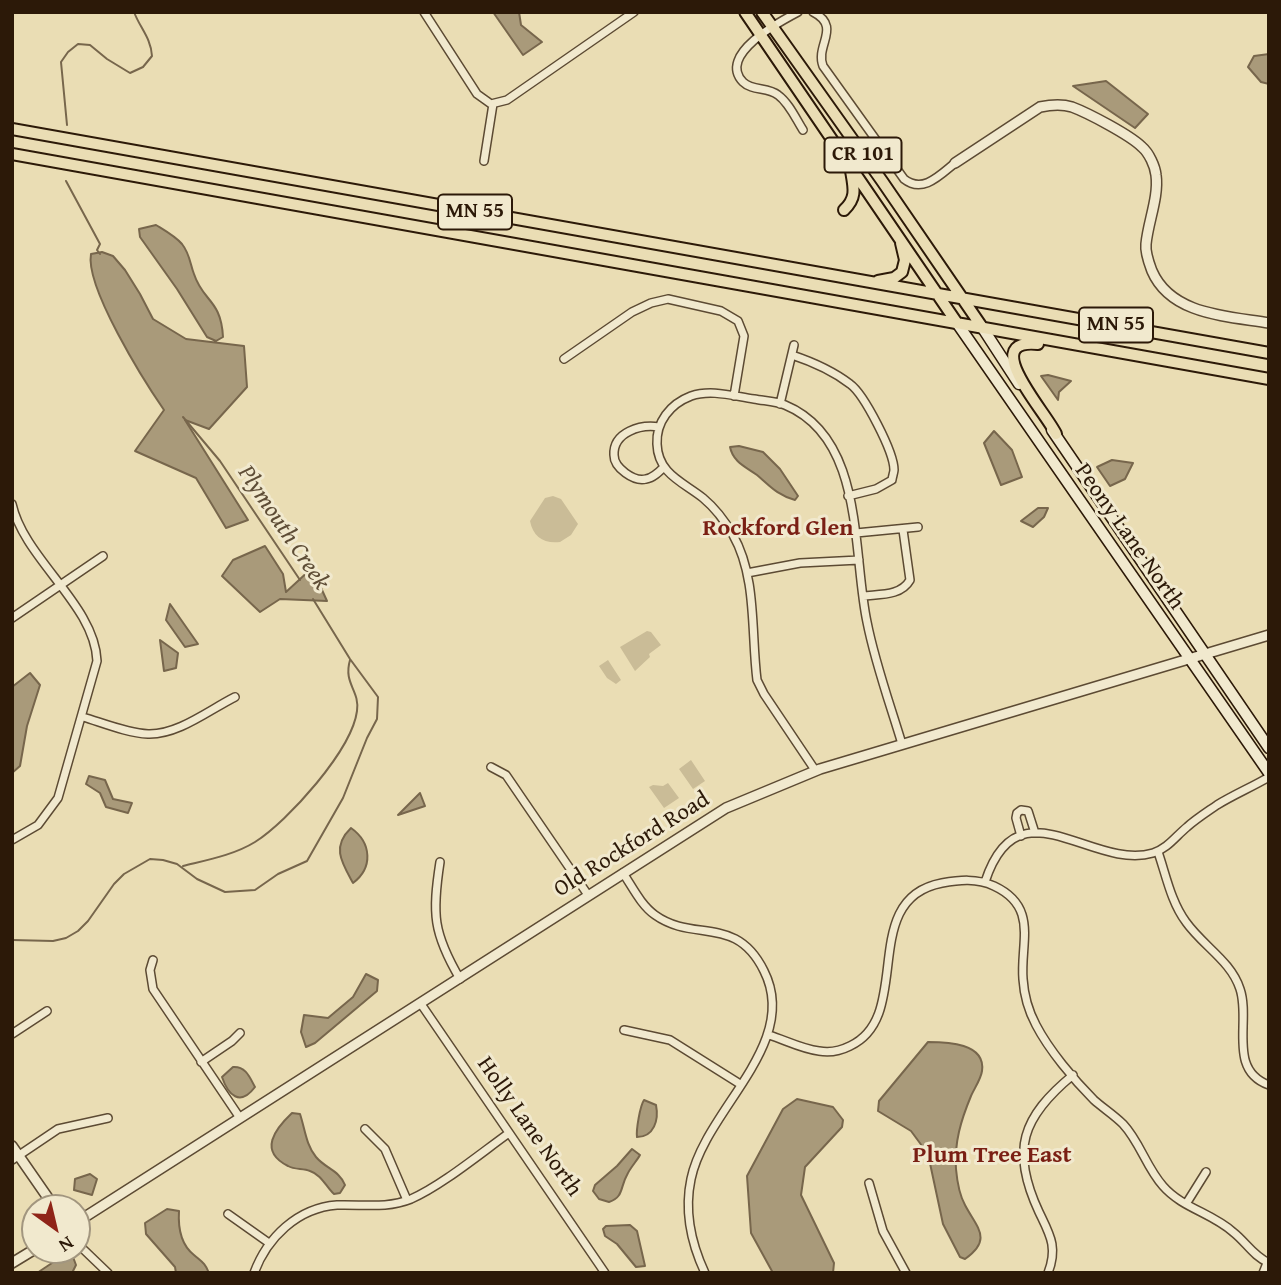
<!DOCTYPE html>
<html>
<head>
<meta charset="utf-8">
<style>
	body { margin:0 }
	#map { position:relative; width:1281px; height:1285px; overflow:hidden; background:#eaddb4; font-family:"Gentium Book Plus",serif }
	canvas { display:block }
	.frame { position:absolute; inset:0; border:14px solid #2c1908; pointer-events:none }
	.north { position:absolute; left:21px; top:1194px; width:70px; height:70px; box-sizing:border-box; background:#f1e9ce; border:2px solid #a2967f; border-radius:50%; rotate:146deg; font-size:19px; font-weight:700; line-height:28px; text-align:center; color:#2c1908 }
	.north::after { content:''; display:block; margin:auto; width:24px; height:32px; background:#8f2418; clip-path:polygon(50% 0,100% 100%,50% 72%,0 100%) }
</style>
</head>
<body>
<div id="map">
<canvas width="1281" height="1285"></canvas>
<div class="frame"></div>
<div class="north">N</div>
</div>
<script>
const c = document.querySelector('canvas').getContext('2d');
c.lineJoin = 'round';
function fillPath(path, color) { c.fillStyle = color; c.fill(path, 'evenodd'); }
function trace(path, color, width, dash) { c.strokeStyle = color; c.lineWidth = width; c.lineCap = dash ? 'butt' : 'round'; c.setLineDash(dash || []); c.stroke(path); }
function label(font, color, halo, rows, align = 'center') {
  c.font = font + ' "Gentium Book Plus",serif'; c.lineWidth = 6; c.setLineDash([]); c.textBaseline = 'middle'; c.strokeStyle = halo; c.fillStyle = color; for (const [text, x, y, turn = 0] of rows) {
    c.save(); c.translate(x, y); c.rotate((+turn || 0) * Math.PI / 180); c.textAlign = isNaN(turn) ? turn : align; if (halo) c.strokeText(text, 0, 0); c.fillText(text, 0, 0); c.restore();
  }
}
const green = new Path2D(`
	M553 496 561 499 578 524 571 535 560 542C544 544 533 537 530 521L545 498Z
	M647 631 651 632 661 645 649 654 650 657 635 671 620 647Z
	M608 660 621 680 616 684 607 678 599 666Z
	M691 760 705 781 693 789 679 769Z
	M668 783 679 798 664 808 649 787 653 785 663 786Z`);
const water = new Path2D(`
	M493 12H519L521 25 542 42 523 55Z
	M1269 54V84L1261 82 1248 67 1254 56Z
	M1106 81 1148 114 1135 128 1073 86Z
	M156 225C164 230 175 236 182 244 190 254 190 264 194 274 203 302 221 299 223 337L216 341 207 337 177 289 140 237 139 229Z
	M102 252 113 256 125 270 140 294 153 319 186 339 244 346 247 387 209 429 185 420 248 520 226 528 196 478 135 451 164 410C144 381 85 287 91 254Z
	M1048 375 1071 381 1059 392 1058 400 1041 376Z
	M994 431 1012 450 1022 477 1001 485 984 443Z
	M739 446 763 452 780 469 798 496 795 500C777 495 770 486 757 475 746 467 733 462 730 447Z
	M1112 460 1133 463 1125 479 1110 486 1097 467Z
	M1038 508H1048L1044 517 1033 527 1021 521Z
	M265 546 283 574 286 592 312 568 327 601 280 599 260 612 222 576 233 560Z
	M170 604 198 644 185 647 166 620Z
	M160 640 178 653 176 668 164 671Z
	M30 673 40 685 27 726 20 766 12 773V687Z
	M89 776 105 780 113 799 132 803 128 813 106 807 100 793 86 784Z
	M420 793 425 806 398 815Z
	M351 828C372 843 373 868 353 883 342 863 331 847 351 828Z
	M366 974 378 980 377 991 315 1043 306 1047 301 1032 304 1015 328 1018 353 997Z
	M928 1042C947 1042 986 1043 982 1071 981 1079 974 1089 971 1096 961 1120 954 1143 956 1169 957 1180 960 1196 965 1205 977 1228 993 1239 965 1259L960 1257 943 1224 928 1154 911 1131 878 1111 879 1101Z
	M233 1067C246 1066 250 1078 255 1087 240 1107 228 1095 222 1077Z
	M797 1099 833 1107 843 1120 842 1127 805 1167 801 1195 834 1263 833 1273H773L751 1233 747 1176 783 1109Z
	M644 1100 656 1105C659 1120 654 1137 637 1137 636 1130 640 1106 644 1100Z
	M292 1113 300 1114C305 1129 306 1145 316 1157 325 1168 340 1171 345 1185L340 1193 334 1194C326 1187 322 1175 310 1171 303 1168 295 1170 288 1166 258 1151 275 1129 292 1113Z
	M632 1149 640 1155C636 1162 630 1168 627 1175 620 1187 624 1197 609 1202L599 1199 593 1191 595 1185 617 1166Z
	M90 1174 97 1179 92 1195 74 1190 75 1179Z
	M167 1209 179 1211C178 1227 180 1244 194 1255 202 1262 205 1263 209 1273H176L175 1267 146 1234 145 1223Z
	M630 1225 637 1231 645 1266 636 1267 617 1244 605 1236 603 1229 606 1226Z
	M64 1255 73 1257 76 1265 72 1273H37Z`);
const stream = new Path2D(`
	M67 125 61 62 68 52 78 44 90 45 107 59 130 73 143 67 152 56C151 38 140 28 134 12
	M66 181 100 244 97 250 100 254
	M183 417 220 461 300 580
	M183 866C207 860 234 855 255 842 288 821 352 750 357 711 360 690 343 684 350 660
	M12 940 53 941 66 938 78 931 88 921 114 884 124 874 150 859 163 860 177 864 197 879 225 892 255 890 278 874 307 861 343 798 367 738 377 719 378 697 350 659 313 599`);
const minor = new Path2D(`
	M424 12 477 94 491 104 507 100 634 12
	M798 12C779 22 717 55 743 82 752 91 768 87 778 95 789 103 796 119 803 130
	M813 12C842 27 815 45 823 66L904 179C923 194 940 175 955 163
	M484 161 493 104
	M792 355C813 362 833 371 850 384 864 394 894 452 894 470 894 472 892 478 892 480L876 489 848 496
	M564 359 632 312 651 303 668 299 721 311 738 321 744 336 734 396
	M780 404 794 345
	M659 427C641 424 613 432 614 455 614 468 634 482 646 479 653 478 659 472 664 467
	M12 504C24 559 95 605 97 661L58 798 38 825 12 840
	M856 533 918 527
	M747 573 800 563 859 560
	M863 596C880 594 901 596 910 580L903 530
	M12 618 103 556
	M83 717C103 723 127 733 148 734 178 735 209 710 235 697
	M491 767 506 775 588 895
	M815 770 764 694 757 680C751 633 757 577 733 535 725 521 715 508 703 498 683 482 658 474 657 444 656 422 670 404 691 396 711 389 733 396 754 399 764 401 775 401 785 405 865 438 852 552 867 622 875 663 890 704 902 744
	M1021 836 1016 818 1017 813 1021 810 1028 811 1035 833
	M1158 852C1166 875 1171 902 1186 922 1203 946 1231 961 1240 989 1251 1021 1227 1070 1269 1085
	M440 862C432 914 433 933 460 979
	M623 873C633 888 641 905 655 915 694 943 736 914 764 971 801 1044 705 1110 691 1179 684 1212 691 1243 705 1273
	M985 882C1018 780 1091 871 1153 853 1167 849 1176 836 1187 827 1196 819 1207 812 1217 805 1233 795 1252 787 1269 777
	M153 960 150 970 153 989 240 1118
	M421 1004 605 1273
	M624 1030 670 1040 740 1084
	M12 1034 47 1011
	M769 1035C785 1040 802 1049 819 1051 830 1053 840 1051 850 1046 915 1016 857 899 942 883 959 880 977 878 994 886 1039 907 1020 943 1023 979 1024 995 1028 1010 1036 1025 1049 1050 1074 1080 1094 1100 1103 1108 1114 1115 1123 1124 1140 1142 1146 1167 1163 1186 1182 1208 1212 1213 1233 1232 1246 1242 1253 1256 1269 1263
	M201 1062 232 1041 240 1033
	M365 1129 385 1149 407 1200
	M12 1160 58 1129 108 1118
	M869 1183 883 1231 906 1273
	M1186 1204 1206 1172
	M228 1214 269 1243
	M77 1241 83 1249 108 1273
	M254 1273C267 1238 297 1208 337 1205 363 1204 386 1209 411 1199 441 1186 481 1153 509 1133
	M1048 1273C1058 1247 1050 1235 1039 1212 1010 1150 1022 1117 1073 1075
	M1263 1273 1267 1263`);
const tertiary = new Path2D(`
	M955 163 1040 107C1050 105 1062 104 1072 107 1088 113 1130 135 1142 147 1149 153 1155 166 1156 175 1159 197 1148 222 1146 244 1145 253 1149 263 1152 271 1171 315 1227 316 1269 323
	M12 1146 55 1208
	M77 1222 726 808 820 769 1269 635
	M12 1263 35 1249`);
const secondary = new Path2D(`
	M957 323 1269 773
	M982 327 1019 384
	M1052 430 1269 748`);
const primary = new Path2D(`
	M745 12 957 323
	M762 12 882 181 982 327
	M12 129 1269 353
	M12 154 1269 379
	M844 210C857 198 854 188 851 171
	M878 281 894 278 902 272 905 260 901 243
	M1038 344C977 338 1046 412 1056 434`);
const shields = [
	[863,155,77],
	[475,212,74],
	[1116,325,74]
];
const shieldNames = [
	["CR 101",863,155],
	["MN 55",475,212],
	["MN 55",1116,325]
];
const streetNames = [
	["Peony Lane North",1129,537,55],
	["Old Rockford Road",632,845,-32],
	["Holly Lane North",529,1127,55]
];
const waterNames = [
	["Plymouth Creek",283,528,56]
];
const neighbourhoodNames = [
	["Rockford Glen",778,529],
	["Plum Tree East",992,1156]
];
fillPath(green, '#cabc97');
fillPath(water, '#a99a7a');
trace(water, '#77664c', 2);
trace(stream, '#77664c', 2);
trace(minor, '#5c4a33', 10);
trace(tertiary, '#5c4a33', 12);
trace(secondary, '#2c1908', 13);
trace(primary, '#2c1908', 14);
trace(minor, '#f1e9ce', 7);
trace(tertiary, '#f1e9ce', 9);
trace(secondary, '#f1e9ce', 10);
trace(primary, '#eaddb4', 10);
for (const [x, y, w] of shields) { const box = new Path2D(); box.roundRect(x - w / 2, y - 17.5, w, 35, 5); c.fillStyle = '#f1e9ce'; c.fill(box); trace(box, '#2c1908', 2); }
label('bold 21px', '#2c1908', null, shieldNames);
label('23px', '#2c1908', '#f1e9ce', streetNames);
label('italic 24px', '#5e4d36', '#f1e9ce', waterNames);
label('bold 24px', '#7a1f14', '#f1e9ce', neighbourhoodNames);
</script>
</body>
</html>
